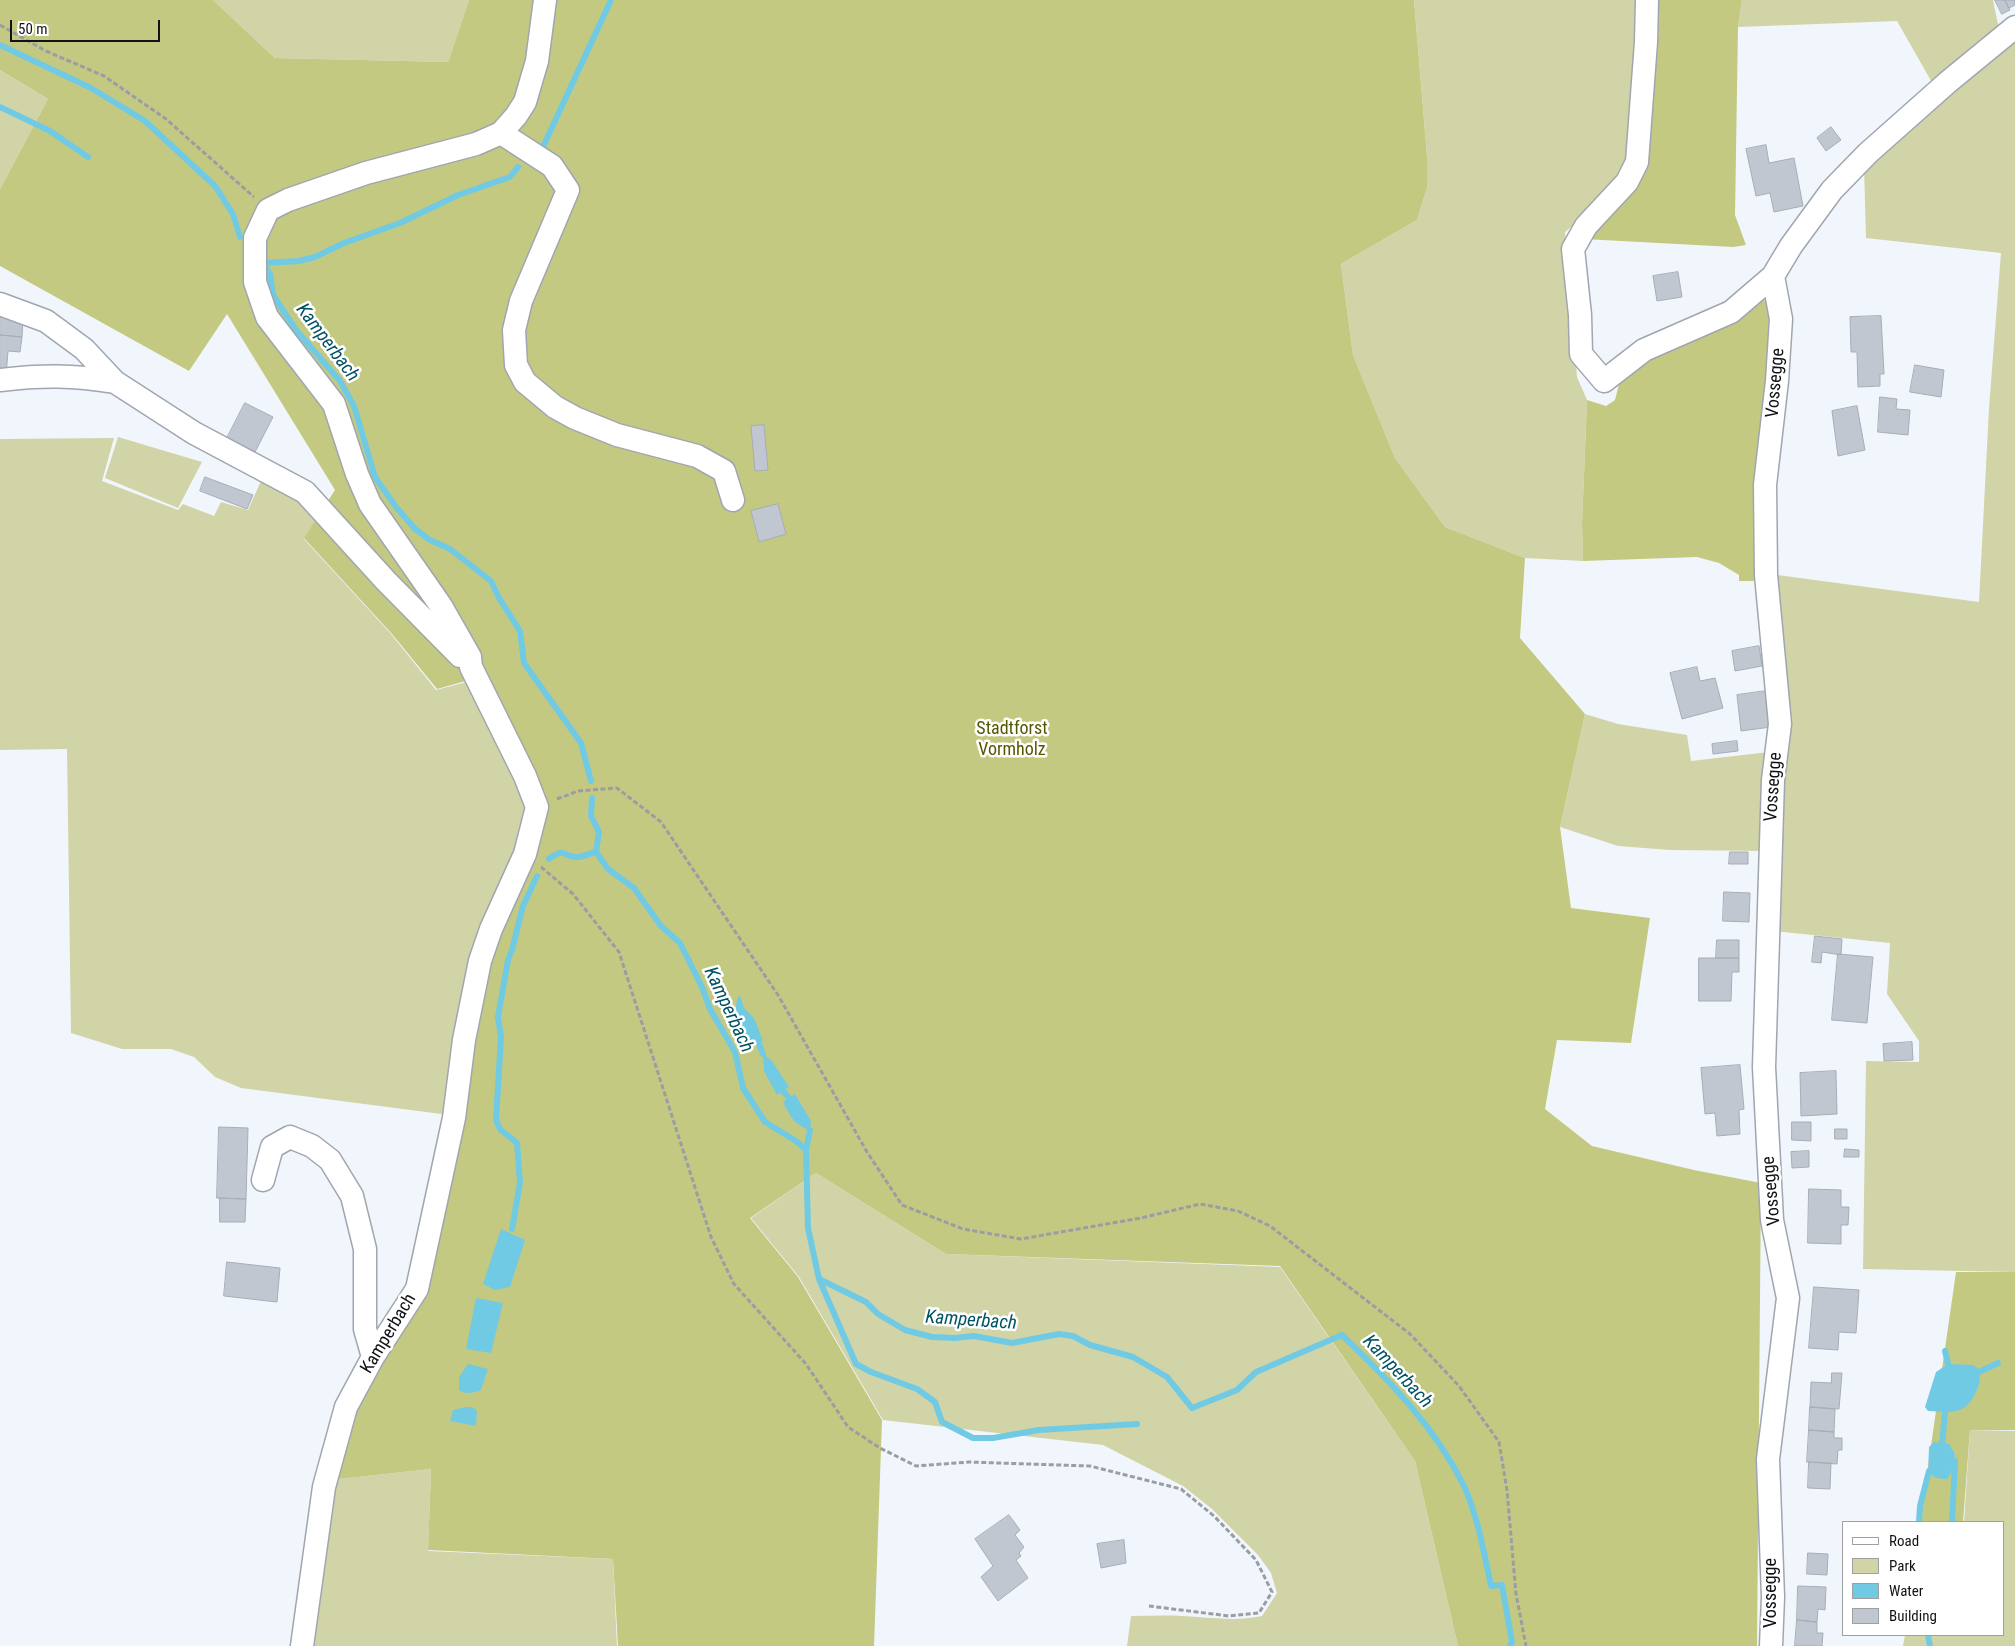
<!DOCTYPE html>
<html>
<head>
<meta charset="utf-8">
<style>
	body { margin:0 }
	#map { position:relative; width:2015px; height:1646px; overflow:hidden; background:#f1f6fd; font-family:"Roboto Condensed",sans-serif }
	canvas { display:block }
	.legend { position:absolute; left:1842px; top:1521px; width:162px; height:115px; box-sizing:border-box; background:#fff; border:1px solid #9fa0a2; margin:0; padding:6px 9px; list-style:none; font-size:15px; color:#101216 }
	.legend li { display:flex; align-items:center; gap:10px; height:25px }
	.legend b { width:25px; border:1px solid #9fa0a2 }
	.scale { position:absolute; left:10px; top:20px; width:150px; height:22px; box-sizing:border-box; border:2px solid #101216; border-top:0; padding-left:6px; font-size:15px; line-height:18px; white-space:nowrap; color:#101216; -webkit-text-stroke:4px #fff; paint-order:stroke }
</style>
</head>
<body>
<div id="map">
<canvas width="2015" height="1646"></canvas>
<ul class="legend">
<li><b style="height:6px;background:#fff"></b>Road</li>
<li><b style="height:14px;background:#d1d4a6"></b>Park</li>
<li><b style="height:14px;background:#71cae4"></b>Water</li>
<li><b style="height:14px;background:#c1c7d0"></b>Building</li>
</ul>
<div class="scale">50 m</div>
</div>
<script>
const c = document.querySelector('canvas').getContext('2d');
c.lineJoin = 'round';
function fillPath(path, color) { c.fillStyle = color; c.fill(path, 'evenodd'); }
function trace(path, color, width, dash) { c.strokeStyle = color; c.lineWidth = width; c.lineCap = dash ? 'butt' : 'round'; c.setLineDash(dash || []); c.stroke(path); }
function label(font, color, halo, rows, align = 'center') {
  c.font = font + ' "Roboto Condensed",sans-serif'; c.lineWidth = 5; c.setLineDash([]); c.textBaseline = 'middle'; c.strokeStyle = halo; c.fillStyle = color; for (const [text, x, y, turn = 0] of rows) {
    c.save(); c.translate(x, y); c.rotate((+turn || 0) * Math.PI / 180); c.textAlign = isNaN(turn) ? turn : align; if (halo) c.strokeText(text, 0, 0); c.fillText(text, 0, 0); c.restore();
  }
}
const green = new Path2D(`
	M213 0H469L448 62 275 58Z
	M1414 0H1642L1629 159 1622 177 1594 208 1565 232 1577 377 1587 400 1582 524 1583 561 1525 558 1445 527 1395 458 1353 355 1341 264 1417 220 1427 188V156Z
	M1742 0H1993L2000 34 1934 86 1897 21 1738 27Z
	M2015 35V1272L1863 1269 1866 1061 1919 1062V1041L1887 994 1890 943 1774 931 1770 574 1979 602 1989 408 2001 253 1866 238 1864 166Z
	M0 70 48 99 0 189Z
	M118 437 202 462 178 508 105 478Z
	M114 438 102 481 178 510 183 504 214 516 221 502 248 510 261 481 323 509 304 539 391 634 436 690 474 680 527 798 524 823 449 1115 241 1088 215 1077 194 1057 171 1049H122L71 1033 67 749 0 750V439Z
	M1585 714 1618 724 1687 735 1691 761 1769 752 1765 851 1670 850 1618 846 1560 827Z
	M816 1173 946 1254 1280 1267 1415 1461 1458 1646H1127L1131 1616C1148 1616 1165 1615 1182 1616 1209 1617 1235 1622 1262 1616L1277 1593 1271 1573 1258 1555 1212 1509 1183 1486 1103 1445 883 1420 799 1277 751 1218Z
	M1970 1430 2015 1431V1646H1903L1905 1635H2004V1522H1964Z
	M431 1469 428 1551 613 1559 617 1646H307L330 1480Z`);
const forest = new Path2D(`
	M0 0H213L275 58 448 62 469 0H1414L1427 156V188L1417 220 1341 264 1353 355 1395 458 1445 527 1525 558 1520 638 1585 714 1560 827 1571 908 1650 918 1631 1043 1557 1040 1545 1109 1592 1146 1694 1170 1761 1183 1757 1646H1458L1415 1461 1280 1266 946 1254 816 1173 750 1218 798 1277 882 1420 874 1646H618L613 1559 428 1550 431 1469 330 1480 347 1415 420 1291 483 963 541 804 480 677 437 689 392 634 304 538 335 490 227 314 189 371 0 266V189L48 99 0 70Z
	M1655 0H1742L1738 27 1735 215 1746 245 1733 247 1584 239 1635 190 1643 163Z
	M1763 299 1774 312 1760 581H1739V575L1719 563 1697 557 1583 561 1582 524 1587 400 1606 406 1615 400 1619 384 1628 373 1666 348Z
	M1956 1272H2015V1430H1970L1963 1522H1920Z`);
const water = new Path2D(`
	M740 995 744 1008 754 1018 763 1041 754 1046C745 1031 728 1011 740 995Z
	M763 1054 772 1061 789 1087 777 1095 764 1071Z
	M795 1094 811 1121 810 1130C795 1126 789 1115 783 1102Z
	M501 1229 525 1240 510 1287 495 1290 483 1284Z
	M476 1298 503 1303 491 1353 466 1349Z
	M468 1364 488 1369 481 1390C472 1393 467 1395 459 1390V1377Z
	M1948 1364 1973 1365 1978 1368C1981 1379 1980 1384 1975 1394 1964 1416 1950 1412 1928 1411L1925 1407 1936 1372Z
	M465 1407H472L477 1411 476 1426 450 1421 453 1410Z
	M1934 1442 1949 1444 1955 1454 1951 1473 1947 1479C1924 1480 1929 1464 1929 1447Z`);
const stream = new Path2D(`
	M0 45 91 88 145 121 215 186 233 214 240 237
	M0 107 50 131 88 157
	M542 149 611 0
	M518 167 510 177 458 195 400 223 344 243 315 257 299 261 263 263 270 274 273 295 296 330 340 381 354 406 375 477 396 507 415 529 430 540 450 549 491 581 499 598 520 631 524 663 581 743 591 781
	M592 798 591 816 599 832 596 852 608 869 634 888 661 926 680 943 702 987 710 1009 735 1052 743 1088 765 1122 796 1141 806 1150 808 1228 819 1279 866 1302 878 1314 905 1330 932 1337 955 1338 974 1336 1012 1343 1059 1334 1073 1336 1090 1345 1133 1357 1167 1377 1192 1408 1237 1390 1256 1372 1342 1335C1389 1380 1435 1427 1464 1486 1478 1517 1484 1553 1491 1586L1502 1585 1512 1642 1510 1646
	M549 859C565 847 562 856 576 857 581 858 590 853 596 852
	M759 1044 763 1054
	M783 1091 789 1098
	M806 1150 810 1130
	M512 1229 520 1183 517 1143 500 1129 496 1120 501 1037 498 1017 508 960 512 950 523 906 537 876
	M819 1279 856 1364 871 1372 917 1389 935 1402 942 1422 973 1438H993L1039 1430 1137 1424
	M1945 1351 1948 1364
	M1979 1372 1998 1363
	M1942 1444 1945 1412
	M1919 1522 1920 1506 1929 1471
	M1952 1522 1955 1461
	M1928 1635 1930 1646`);
const building = new Path2D(`
	M1995 0H2005L2010 10 2002 14Z
	M2005 0H2015V5L2009 8Z
	M1831 127 1841 140 1826 151 1817 138Z
	M1766 145 1769 163 1794 158 1803 206 1774 212 1770 193 1756 196 1746 149Z
	M1678 272 1682 297 1657 301 1653 276Z
	M1881 316 1884 374H1880V386L1858 387 1857 352H1851L1850 317Z
	M0 317 23 319 22 337 0 335Z
	M0 335 22 337 20 352 8 351 6 376H0Z
	M1915 365 1944 370 1941 397 1910 392Z
	M1880 397 1897 399 1896 409 1910 410 1908 435 1878 432Z
	M245 403 273 417 255 452 227 438Z
	M1857 406 1865 450 1838 456 1832 411Z
	M764 425 768 470 755 471 751 426Z
	M205 477 253 495 247 509 200 491Z
	M778 504 786 534 759 542 751 511Z
	M1759 646 1762 666 1735 671 1732 651Z
	M1697 667 1700 681 1715 678 1723 708 1682 719 1670 673Z
	M1766 691 1771 727 1741 731 1737 695Z
	M1737 741 1738 751 1713 754 1712 744Z
	M1730 852H1748V864H1729Z
	M1724 892 1750 893 1749 922 1723 921Z
	M1815 936 1842 939 1841 955 1822 952 1821 963 1812 962Z
	M1717 940H1739V958H1716Z
	M1838 954 1873 957 1867 1023 1832 1020Z
	M1699 958H1739V972H1732L1731 1001H1699Z
	M1912 1042 1913 1060 1884 1061 1883 1044Z
	M1740 1065 1744 1109 1739 1110 1740 1134 1717 1136 1715 1113 1705 1114 1701 1068Z
	M1836 1071 1837 1114 1801 1116 1800 1073Z
	M1792 1122H1811V1141L1792 1140Z
	M219 1127 248 1128 246 1199 217 1198Z
	M1835 1129H1847V1139H1835Z
	M1845 1149 1859 1150V1157H1844Z
	M1809 1151V1167L1792 1168 1791 1152Z
	M1809 1189 1841 1190V1207H1849L1848 1225H1841V1244L1808 1243Z
	M220 1198 246 1199 245 1222H220Z
	M227 1262 280 1268 277 1302 224 1296Z
	M1814 1287 1859 1290 1856 1333 1839 1332 1838 1350 1809 1348Z
	M1832 1373H1842L1839 1409 1810 1407 1811 1382 1831 1383Z
	M1810 1407 1835 1409 1834 1432 1809 1430Z
	M1809 1430 1834 1432V1438H1842V1450H1838L1837 1464 1807 1462Z
	M1809 1462 1831 1463 1830 1489 1808 1488Z
	M1009 1515 1020 1530 1015 1535 1024 1547 1019 1553 1021 1556 1016 1560 1028 1578 998 1601 981 1577 993 1566 975 1539Z
	M1124 1540 1126 1563 1101 1568 1097 1544Z
	M1808 1553 1828 1554 1827 1575 1807 1574Z
	M1798 1586 1826 1587 1825 1610 1818 1609 1817 1622 1797 1620Z
	M1797 1620 1817 1622V1633H1823L1822 1646H1795Z`);
const path = new Path2D(`
	M0 25 46 51 104 76 166 119 254 197
	M557 799 578 791 617 788 661 822 778 995 867 1152 902 1205 963 1229 1021 1239 1141 1218 1200 1204 1238 1211 1270 1226 1410 1334 1459 1386 1499 1442 1507 1490 1516 1594 1526 1646
	M541 867 573 894 619 952 711 1237 734 1284 806 1364 848 1427 880 1448 916 1466 969 1462 1090 1466 1181 1489 1214 1516 1256 1560 1272 1592 1259 1613 1229 1616 1149 1606`);
const minor = new Path2D(`
	M1647 0 1646 42 1637 162 1627 182 1586 226 1573 249 1580 315 1581 354 1604 381 1644 350 1731 312 1773 276
	M501 133 552 166 568 190 521 301 514 330 516 365 525 382 555 407 575 418 617 435 697 456 724 471 733 500
	M0 304 46 321 84 349 115 382 194 433 305 492 386 581 460 656
	M0 380C42 375 73 375 115 382
	M263 1180 272 1147 290 1137 312 1146 330 1160 352 1196 365 1249V1329L373 1357
	M302 1646 324 1487 346 1407 373 1357 417 1289 454 1118 464 1040 480 961 491 929 525 854 537 807 525 776 471 667 470 657 441 606 370 504 357 474 334 404 267 317 255 282V238L268 210 288 200 366 173 476 144 501 133 516 116 525 102 537 61 545 0
	M1771 1646 1773 1597 1768 1459 1788 1298 1772 1220 1764 1067 1773 780 1780 724 1766 575 1765 485 1777 381 1781 319 1773 276 1791 246 1832 190 1868 153 1948 82 2015 27`);
const streetNames = [
	["Vossegge",1776,383,-85],
	["Vossegge",1774,787,-86],
	["Vossegge",1772,1191,-95],
	["Kamperbach",389,1334,-59],
	["Vossegge",1771,1593,-90]
];
const parkNames = [
	["Stadtforst",1012,729],
	["Vormholz",1012,750]
];
const waterNames = [
	["Kamperbach",327,343,53],
	["Kamperbach",728,1010,65],
	["Kamperbach",971,1321,4],
	["Kamperbach",1397,1372,47]
];
fillPath(green, '#d1d4a6');
fillPath(forest, '#c4c981');
fillPath(water, '#71cae4');
trace(stream, '#71cae4', 6);
fillPath(building, '#c1c7d0');
trace(building, '#a7adb6', 1);
trace(minor, '#a0a6af', 25);
trace(path, '#9a9ea4', 3, [5, 2.5]);
trace(minor, '#fff', 22);
label('18px', '#101216', '#fff', streetNames);
label('18px', '#565800', '#fff', parkNames);
label('italic 19px', '#005365', '#fff', waterNames);
</script>
</body>
</html>
